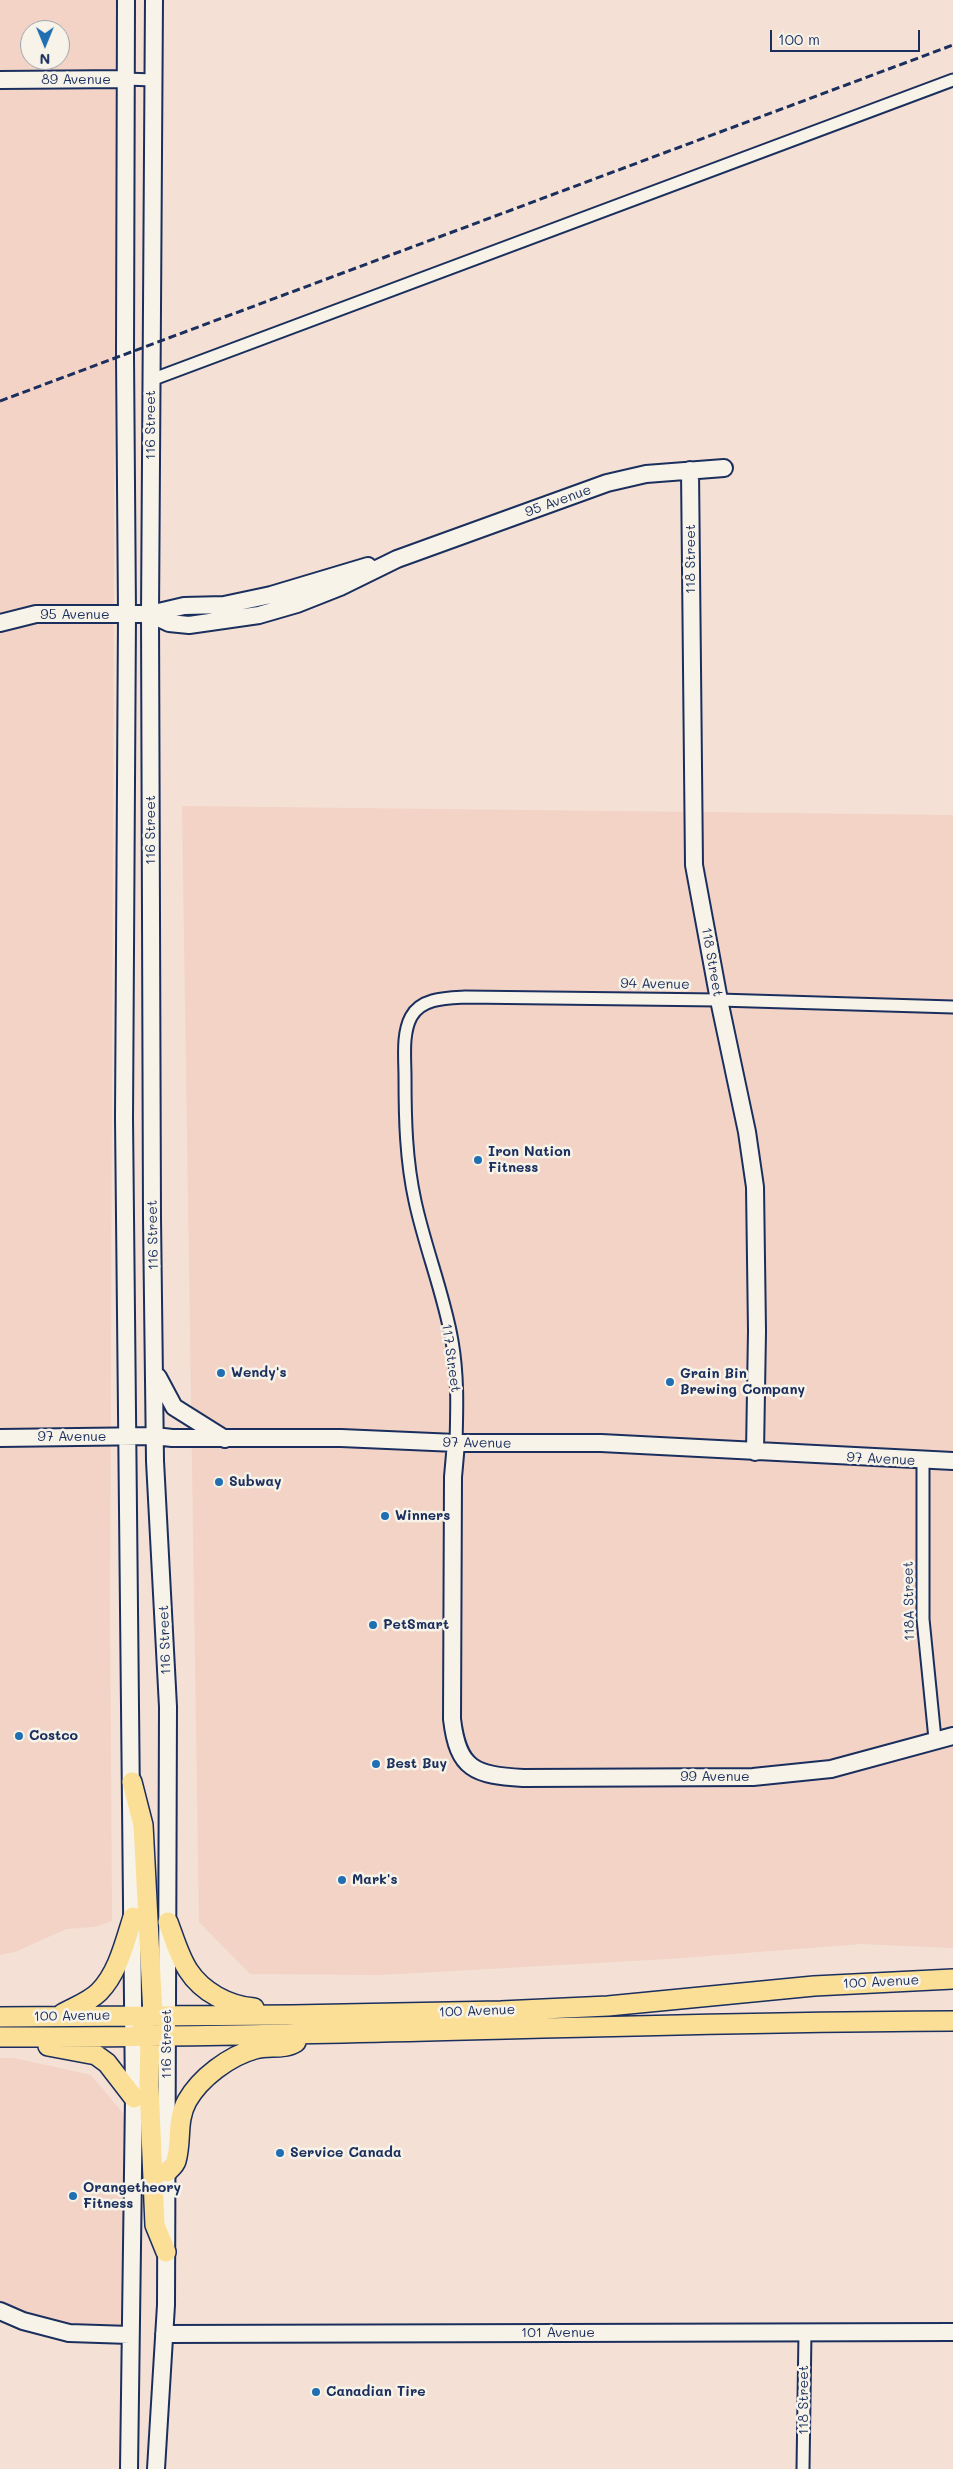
<!DOCTYPE html>
<html>
<head>
<meta charset="utf-8">
<style>
	body { margin:0 }
	#map { position:relative; width:953px; height:2469px; overflow:hidden; background:#f4e0d4; font-family:Mali,sans-serif }
	canvas { display:block }
	.north { position:absolute; left:20px; top:20px; width:50px; height:50px; box-sizing:border-box; background:#f7f3e8; border:1px solid #9fa5b1; border-radius:50%; rotate:180deg; font-size:14px; font-weight:700; line-height:20px; text-align:center; color:#1b2f5e }
	.north::after { content:''; display:block; margin:auto; width:18px; height:22px; background:#1f6fb2; clip-path:polygon(50% 0,100% 100%,50% 72%,0 100%) }
	.scale { position:absolute; left:770px; top:30px; width:150px; height:22px; box-sizing:border-box; border:2px solid #1b2f5e; border-top:0; padding-left:6px; font-size:15px; line-height:18px; white-space:nowrap; color:#1b2f5e; -webkit-text-stroke:4px #f7f3e8; paint-order:stroke }
</style>
</head>
<body>
<div id="map">
<canvas width="953" height="2469"></canvas>
<div class="north">N</div>
<div class="scale">100 m</div>
</div>
<script>
const c = document.querySelector('canvas').getContext('2d');
c.lineJoin = 'round';
function fillPath(path, color) { c.fillStyle = color; c.fill(path, 'evenodd'); }
function trace(path, color, width, dash) { c.strokeStyle = color; c.lineWidth = width; c.lineCap = dash ? 'butt' : 'round'; c.setLineDash(dash || []); c.stroke(path); }
function label(font, color, halo, rows, align = 'center') {
  c.font = font + ' Mali,sans-serif'; c.lineWidth = 5; c.setLineDash([]); c.textBaseline = 'middle'; c.strokeStyle = halo; c.fillStyle = color; for (const [text, x, y, turn = 0] of rows) {
    c.save(); c.translate(x, y); c.rotate((+turn || 0) * Math.PI / 180); c.textAlign = isNaN(turn) ? turn : align; if (halo) c.strokeText(text, 0, 0); c.fillText(text, 0, 0); c.restore();
  }
}
const built = new Path2D(`
	M0 0H116L110 1613 112 1921 94 1927 66 1929 15 1952 0 1955ZM30 30H60V60H30Z
	M182 806 953 815V1948L861 1944 668 1959 381 1975 250 1974 199 1922Z
	M0 2058H14L91 2075 133 2125 130 2335 69 2333 0 2311Z`);
const street = new Path2D(`
	M126 79 153 80
	M151 380 953 80
	M456 1443C457 1408 458 1375 452 1341 444 1294 425 1248 415 1201 406 1160 405 1119 405 1077 405 1058 402 1034 411 1017 421 998 446 998 465 997L719 1000 953 1007
	M923 1461V1619L935 1739
	M803 2469 805 2332`);
const secondary = new Path2D(`
	M126 0 125 355 127 614 124 1118 134 2098 129 2469
	M154 0 150 614 152 1218 155 1461 168 1707 166 2305 156 2469
	M0 80 126 79
	M690 470 694 865 719 1000 747 1132 755 1187 757 1331 755 1452
	M150 614 169 623 189 625 259 615 297 604 340 587 397 559 607 483 646 474 724 468
	M0 623 36 614H150L184 606 224 605 271 595 368 566
	M158 1377 174 1407 225 1439
	M0 1438 155 1436 172 1438H341L456 1443H601L953 1461
	M456 1443 453 1477 452 1719C458 1770 475 1775 523 1778L753 1777 831 1769 953 1736
	M0 2311 23 2321 69 2333 130 2335
	M164 2334 953 2332`);
const primary = new Path2D(`
	M132 1782 143 1825 153 2015 159 2025
	M168 1922C174 1938 179 1956 188 1970 202 1992 229 2006 254 2008
	M62 2014C74 2007 89 2002 99 1992 118 1973 125 1942 133 1917
	M0 2017 292 2015 501 2011 608 2006 814 1986 953 1979
	M142 2028 150 2037 149 2086 155 2225 166 2252
	M0 2037C318 2038 635 2022 953 2021
	M48 2046 96 2055 107 2063 134 2098
	M167 2172C170 2169 175 2165 176 2161 182 2140 176 2121 187 2101 200 2078 229 2056 255 2049 269 2045 284 2050 296 2042`);
const rail = new Path2D(`
	M0 401 953 45`);
const markers = [
	[478,1160,5,"#1f6fb2"],
	[221,1373,5,"#1f6fb2"],
	[670,1382,5,"#1f6fb2"],
	[219,1482,5,"#1f6fb2"],
	[385,1516,5,"#1f6fb2"],
	[373,1625,5,"#1f6fb2"],
	[19,1736,5,"#1f6fb2"],
	[376,1764,5,"#1f6fb2"],
	[342,1880,5,"#1f6fb2"],
	[280,2153,5,"#1f6fb2"],
	[73,2196,5,"#1f6fb2"],
	[316,2392,5,"#1f6fb2"]
];
const streetNames = [
	["89 Avenue",76,80],
	["116 Street",151,425,-90],
	["95 Avenue",558,501,-20],
	["118 Street",691,559,-90],
	["95 Avenue",75,615],
	["116 Street",151,830,-90],
	["118 Street",712,962,80],
	["94 Avenue",655,984,1],
	["116 Street",153,1235,-91],
	["117 Street",451,1358,82],
	["97 Avenue",72,1437],
	["97 Avenue",477,1443,1],
	["97 Avenue",881,1459,3],
	["118A Street",909,1601,-91],
	["116 Street",165,1640,-92],
	["99 Avenue",715,1777],
	["100 Avenue",881,1982,-3],
	["100 Avenue",477,2011,-2],
	["100 Avenue",72,2016,-1],
	["116 Street",167,2044,-90],
	["101 Avenue",558,2333],
	["118 Street",804,2400,-90]
];
const poiNames = [
	["Iron Nation",488,1152],
	["Fitness",488,1168],
	["Wendy's",231,1373],
	["Grain Bin",680,1374],
	["Brewing Company",680,1390],
	["Subway",229,1482],
	["Winners",395,1516],
	["PetSmart",383,1625],
	["Costco",29,1736],
	["Best Buy",386,1764],
	["Mark's",352,1880],
	["Service Canada",290,2153],
	["Orangetheory",83,2188],
	["Fitness",83,2204],
	["Canadian Tire",326,2392]
];
fillPath(built, '#f2d3c6');
trace(street, '#1b2f5e', 15);
trace(secondary, '#1b2f5e', 20);
trace(primary, '#1b2f5e', 22);
trace(street, '#f7f3e8', 11);
trace(secondary, '#f7f3e8', 16);
trace(primary, '#fbdf96', 19);
trace(rail, '#1b2f5e', 3, [8, 4]);
for (const [x, y, r, color] of markers) { const dot = new Path2D(); dot.arc(x, y, r, 0, 2 * Math.PI); c.fillStyle = color; c.fill(dot); trace(dot, '#f7f3e8', 2); }
label('14px', '#1b2f5e', '#f7f3e8', streetNames);
label('bold 14px', '#1b2f5e', '#f7f3e8', poiNames, 'left');
</script>
</body>
</html>
